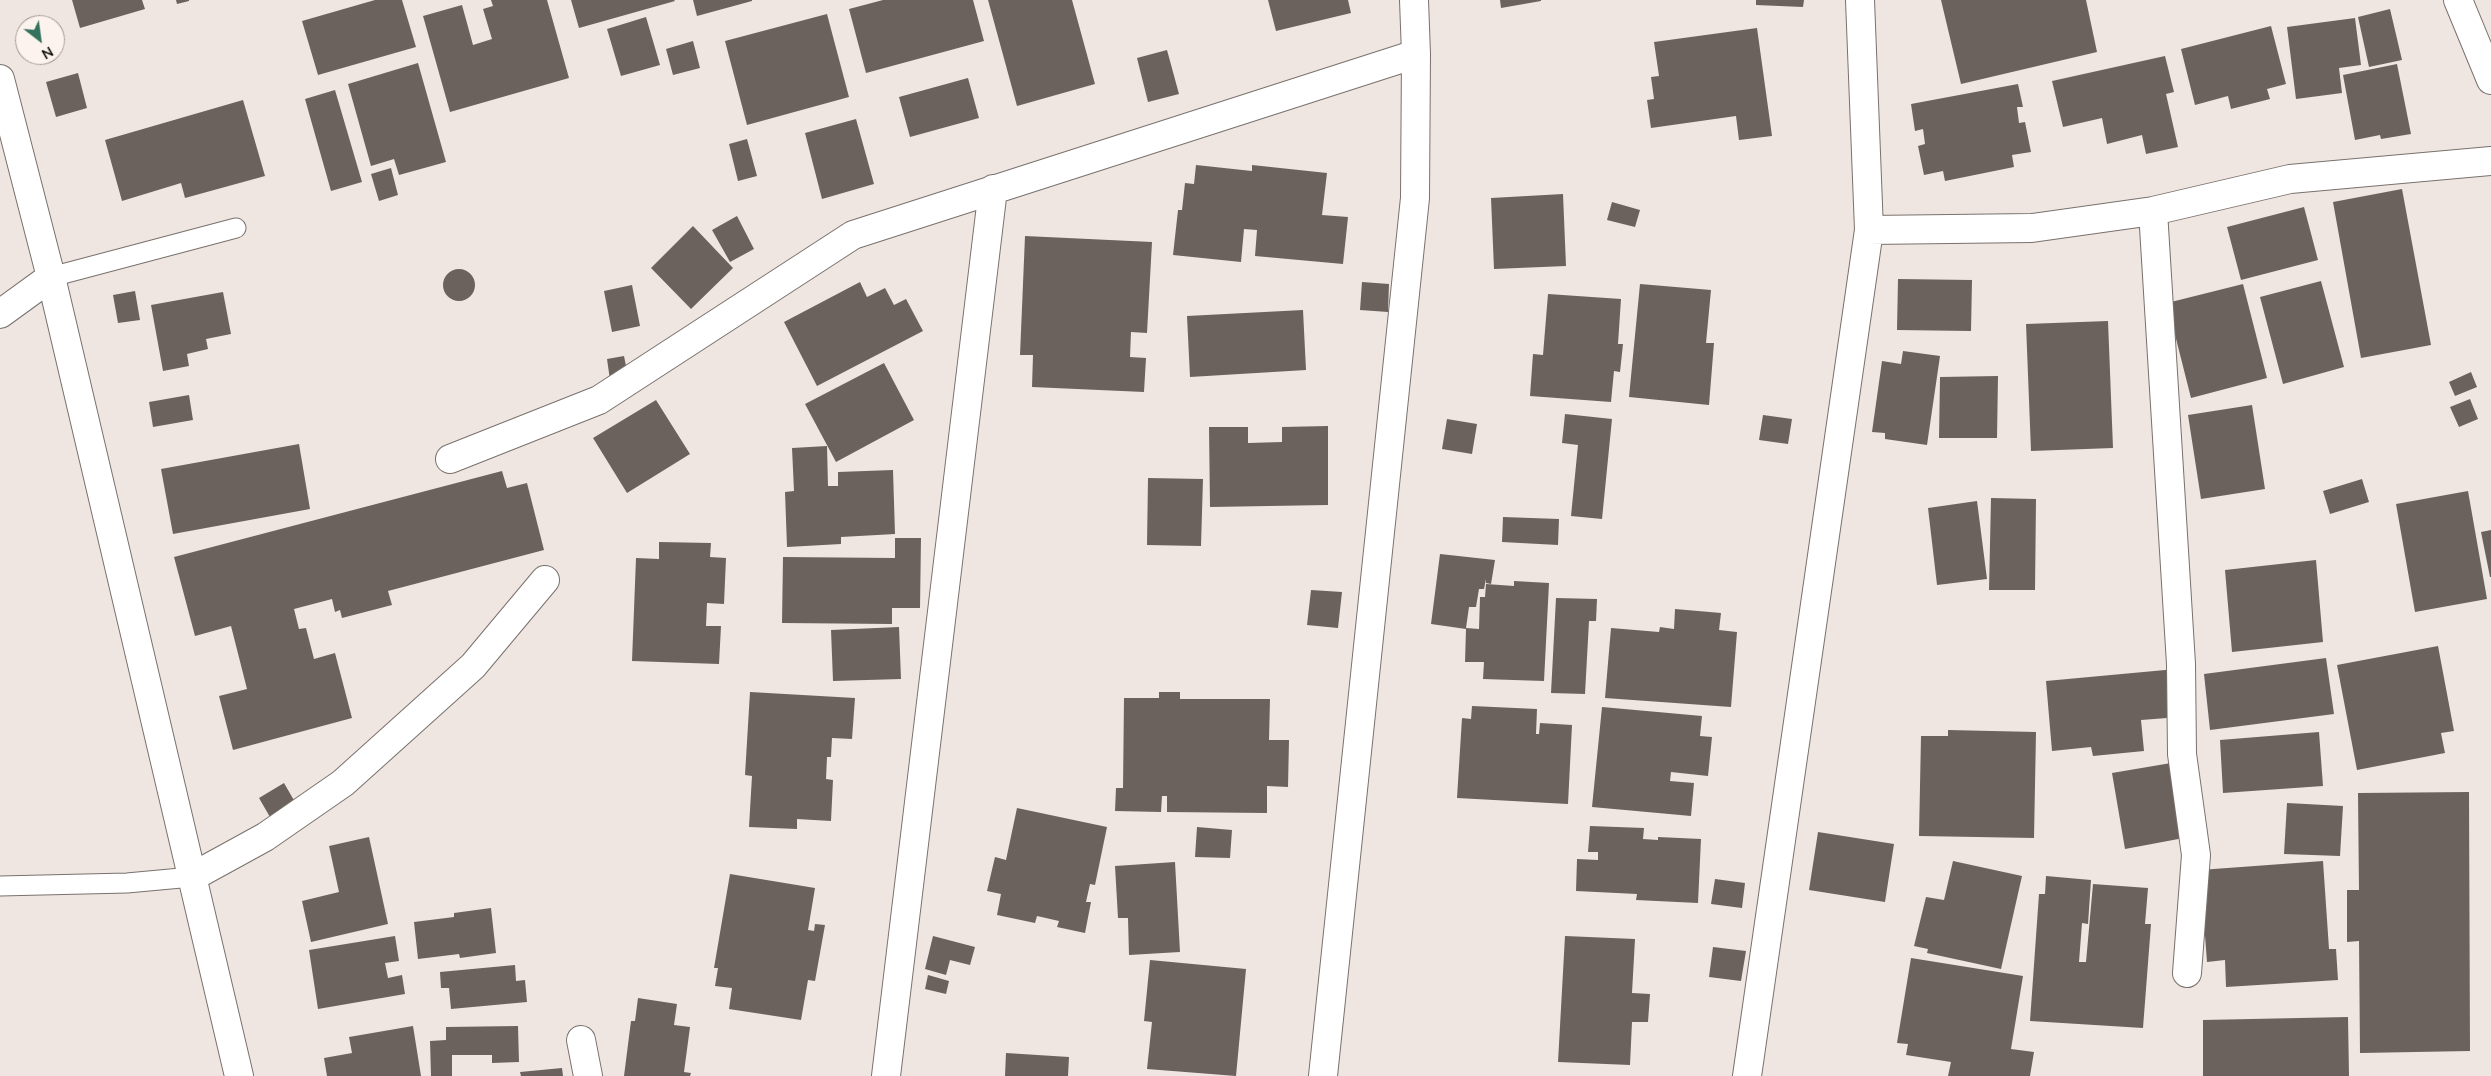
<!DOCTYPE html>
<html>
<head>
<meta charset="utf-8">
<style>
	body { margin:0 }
	#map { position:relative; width:2491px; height:1076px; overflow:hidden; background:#efe6e1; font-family:"Nunito Sans",sans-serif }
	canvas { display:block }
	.north { position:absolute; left:15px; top:15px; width:50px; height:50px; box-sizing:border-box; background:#fdf3ee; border:1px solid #9e9793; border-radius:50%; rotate:150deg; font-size:14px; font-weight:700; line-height:20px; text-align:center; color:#100d0b }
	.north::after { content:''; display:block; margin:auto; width:18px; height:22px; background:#35725d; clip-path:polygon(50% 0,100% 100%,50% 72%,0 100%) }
</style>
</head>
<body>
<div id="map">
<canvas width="2491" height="1076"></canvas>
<div class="north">N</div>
</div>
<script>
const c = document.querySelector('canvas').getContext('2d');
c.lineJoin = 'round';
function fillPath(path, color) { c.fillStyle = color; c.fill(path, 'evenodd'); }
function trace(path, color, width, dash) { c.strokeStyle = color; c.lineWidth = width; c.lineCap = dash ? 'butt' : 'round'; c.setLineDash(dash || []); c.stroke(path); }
const building = new Path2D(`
	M72 0H142L145 9 80 28Z
	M176 0H189V1L177 4Z
	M375 0H402L416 47 318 75 302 21Z
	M491 0H547L569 78 450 112 423 16 462 5 473 45 492 39 483 9 493 6Z
	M571 0H674L675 1 579 28Z
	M693 0H752V1L697 16Z
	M883 0H973L984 41 866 73 849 9Z
	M988 0H1072L1095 84 1017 106Z
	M1268 0H1348L1351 13 1276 31Z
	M1500 0H1541V1L1501 8Z
	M1756 0H1804L1803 7 1756 5Z
	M1941 0H2086L2097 52 1961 84Z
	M2390 9 2402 60 2369 67 2358 17Z
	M827 14 849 97 747 125 725 41Z
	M646 17 660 65 621 76 607 29Z
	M2355 18 2361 65 2339 68 2342 93 2296 99 2287 27Z
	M2271 26 2286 84 2267 89 2270 99 2231 109 2228 96 2195 105 2181 49Z
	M1757 28 1772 136 1739 140 1736 116 1651 128 1647 100 1654 99 1651 77 1659 76 1654 42Z
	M693 41 700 68 673 75 666 49Z
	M1167 50 1179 94 1148 102 1137 58Z
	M2165 56 2174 92 2166 94 2178 147 2146 154 2142 135 2107 144 2102 118 2063 127 2052 81Z
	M418 63 446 162 399 175 394 159 371 166 348 84Z
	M2397 64 2411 134 2381 139 2380 135 2355 140 2343 75Z
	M78 73 87 108 56 117 46 82Z
	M968 78 979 118 910 137 899 97Z
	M2018 84 2023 107H2017L2019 123 2025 122 2031 152 2012 155 2014 167 1945 181 1943 171 1924 175 1918 146 1925 144 1923 129 1915 131 1911 104Z
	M335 90 362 182 331 191 305 99Z
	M243 100 265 176 185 198 181 183 122 201 105 140Z
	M856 119 874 184 822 199 805 133Z
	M747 139 757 176 738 181 729 144Z
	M1196 165 1252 171V165L1327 173 1322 215 1348 217 1343 264 1255 256 1257 230 1244 229 1241 262 1173 255 1178 210H1182L1185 183 1194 184Z
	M391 168 398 195 379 201 371 174Z
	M2402 189 2431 345 2361 358 2333 202Z
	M1563 194 1566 266 1494 269 1491 198Z
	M1612 202 1640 210 1635 227 1607 220Z
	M2304 207 2318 260 2241 280 2227 227Z
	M737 216 754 249 730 262 712 230Z
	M693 226 733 268 691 309 651 268Z
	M1025 236 1152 242 1147 333 1131 332 1130 357 1146 358 1144 392 1032 387 1033 355H1020Z
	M443 285a16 16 0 1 1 32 0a16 16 0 1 1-32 0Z
	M1898 279 1972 280 1971 331 1897 330Z
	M2321 281 2344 367 2283 384 2260 297Z
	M860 282 867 297 885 288 894 305 906 299 923 331 817 386 784 322Z
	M1362 282 1389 284 1388 312 1360 310Z
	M1640 284 1711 290 1706 343H1714L1709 405 1629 397Z
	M2243 284 2267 378 2191 398 2167 303Z
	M632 285 640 326 612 332 604 291Z
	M135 291 140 320 118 323 113 295Z
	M223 292 231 334 206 339 208 349 187 354 189 366 163 371 151 305Z
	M1548 294 1621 299 1618 344H1623L1620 372 1614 371 1611 402 1530 396 1533 354 1543 355Z
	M1303 310 1306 370 1190 377 1187 316Z
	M2108 321 2113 448 2031 451 2026 324Z
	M1903 351 1940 356 1927 445 1885 439V433L1872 432 1882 361 1901 364Z
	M624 356 628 376 610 380 607 359Z
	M884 363 914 420 836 462 805 404Z
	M2471 372 2477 387 2455 396 2449 382Z
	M1998 376 1997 438H1939L1940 377Z
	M189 395 193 420 153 427 149 402Z
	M2470 399 2478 419 2459 427 2450 407Z
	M656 400 690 454 627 493 593 438Z
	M2252 405 2265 489 2201 499 2188 415Z
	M1565 414 1612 419 1602 519 1571 516 1578 445 1562 443Z
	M1763 415 1792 419 1788 444 1759 440Z
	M1447 419 1477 424 1472 454 1442 449Z
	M1328 426V505L1210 507 1209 427H1248V443L1282 442V427Z
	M299 444 310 509 173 534 161 469Z
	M827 446 828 486H838V472L893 470 895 534 841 537V544L787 547 785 492 794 491 792 448Z
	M502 471 507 488 527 483 544 550 388 591 392 605 342 618 340 610 335 612 332 599 294 609 299 629 306 628 314 659 335 653 352 718 233 750 219 696 247 689 231 626 195 636 174 557Z
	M1148 478 1203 479 1201 546 1147 545Z
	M2362 479 2369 502 2330 514 2323 491Z
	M2468 491 2487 599 2415 612 2396 504Z
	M1991 498 2036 499 2035 590H1989Z
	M1977 501 1987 579 1937 585 1928 508Z
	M1503 517 1559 519 1558 545 1502 542Z
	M2491 530V577H2490L2481 532Z
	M895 538H921L920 608H892V624L782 623 783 557 895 558Z
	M659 542 711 543 710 557 726 558 724 604 707 603 706 626H721L719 664 632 661 636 558 659 559Z
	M1440 554 1495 560 1491 584 1486 583V579L1484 589H1479L1476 607H1469L1466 628 1479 629 1480 597H1485L1486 584 1514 586V581L1549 583 1544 681 1483 679 1484 662H1465L1466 629 1431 624Z
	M2316 560 2323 642 2232 652 2225 570Z
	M1311 590 1342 592 1338 628 1307 625Z
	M1556 598 1597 599 1596 621H1589L1585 694 1551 693Z
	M1675 609 1721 613 1719 630 1737 632 1731 707 1605 698 1611 628 1659 632 1660 627 1674 629Z
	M899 627 901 679 833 681 831 630Z
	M2438 646 2454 731 2441 733 2445 753 2357 770 2337 665Z
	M2326 658 2334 714 2210 730 2204 674Z
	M2176 669 2180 717 2141 720 2144 751 2093 756 2091 747 2052 751 2046 681Z
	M750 692 855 698 852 739 832 738 831 757H827L826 779 833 780 831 821 797 819V829L749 827 752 776 745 775Z
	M1159 692H1180V699H1270L1269 740H1289L1288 787 1267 786V813L1167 812V796H1162L1161 812 1115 811 1116 788H1123L1124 698H1159Z
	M1472 706 1537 709 1536 734H1539L1540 723 1572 725 1568 804 1457 798 1462 718 1471 719Z
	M1602 707 1702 716 1700 736 1712 737 1708 776 1671 772 1670 781 1694 783 1691 816 1592 807Z
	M1948 730 2036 732 2034 838 1919 836 1921 736H1948Z
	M2319 732 2323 786 2223 793 2220 740Z
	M2177 762 2189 837 2125 849 2112 773Z
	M284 783 299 809 274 824 259 798Z
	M2469 792 2470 1051 2360 1053 2359 941 2347 942V890H2359L2358 793Z
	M2287 803 2343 806 2340 856 2284 854Z
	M1017 808 1107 827 1095 885 1090 884 1086 902H1091L1085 933 1057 927 1059 921 1037 916 1035 923 997 915 1001 894 987 891 995 857 1006 860Z
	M1590 826 1644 828 1643 839 1658 840V837L1701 839 1698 903 1636 900 1637 894 1576 891 1577 859 1598 860V852H1588Z
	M1197 827 1232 830 1230 858 1195 857Z
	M1818 832 1894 844 1885 902 1809 890Z
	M369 837 388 924 311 942 302 901 339 892 329 846Z
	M1953 861 2022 876 2001 969 1927 953 1928 949 1914 946 1926 897 1944 900Z
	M2323 861 2329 949H2336L2338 980 2226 987 2225 960 2207 962 2200 870Z
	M1175 862 1180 952 1129 955 1128 918H1118L1115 866Z
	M730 874 815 888 808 930 814 931 815 924 825 925 815 981 808 980 801 1020 729 1009 732 988 715 986 718 968H714Z
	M2046 876 2091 880 2088 924 2082 923 2079 962H2086L2093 884 2148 888 2145 924H2151L2143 1028 2030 1021 2039 894H2045Z
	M1715 879 1745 883 1742 908 1711 904Z
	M491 908 496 953 460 958 459 954 418 959 414 922 454 917V913Z
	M395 936 399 961 385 963 388 978 402 975 405 994 318 1009 309 950Z
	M933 936 975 947 970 965 950 960 946 975 925 969Z
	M1565 936 1635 939 1632 993 1650 994 1648 1022H1632L1630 1065 1558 1062Z
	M1713 947 1746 951 1741 981 1709 977Z
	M1911 958 2023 976 2011 1049 2034 1052 2030 1076H1948L1951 1062 1906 1055 1908 1044 1897 1043Z
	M1150 960 1246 969 1236 1076 1147 1069 1152 1022 1144 1021Z
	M515 965 516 981 525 980 527 1002 451 1009 449 988H441L440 972Z
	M928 975 949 981 946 994 925 989Z
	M638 998 677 1004 674 1025 690 1027 684 1072 691 1073 690 1076H624L631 1021H635Z
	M2348 1017 2349 1076H2203V1020Z
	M413 1026 421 1076H327L324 1058 352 1053 349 1037Z
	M518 1026 519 1062 492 1063V1055H452V1076H431L430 1041 446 1040V1027Z
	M1006 1053 1069 1057 1068 1076H1005Z
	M562 1068 563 1076H521L520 1072Z`);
const service = new Path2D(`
	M51 277 236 228
	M0 886 127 883 192 877`);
const minor = new Path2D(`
	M0 79 51 277 239 1076
	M2153 211 2181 664 2182 754 2196 855 2187 973
	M1869 230 2032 228 2153 211 2290 179 2491 161
	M0 314 51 277
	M450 459 599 400 853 235 1416 54
	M192 877 265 837 343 783 473 666 545 580
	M581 1040 588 1076
	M886 1076 993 189
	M1323 1076 1415 198 1416 54 1414 0
	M1747 1076 1869 230 1860 0`);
const tertiary = new Path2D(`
	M2458 0 2491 80`);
fillPath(building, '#6b625e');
trace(service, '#79716d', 21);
trace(minor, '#79716d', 30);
trace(tertiary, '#79716d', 30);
trace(service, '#fff', 19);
trace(minor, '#fff', 28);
trace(tertiary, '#fff', 28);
</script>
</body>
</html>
